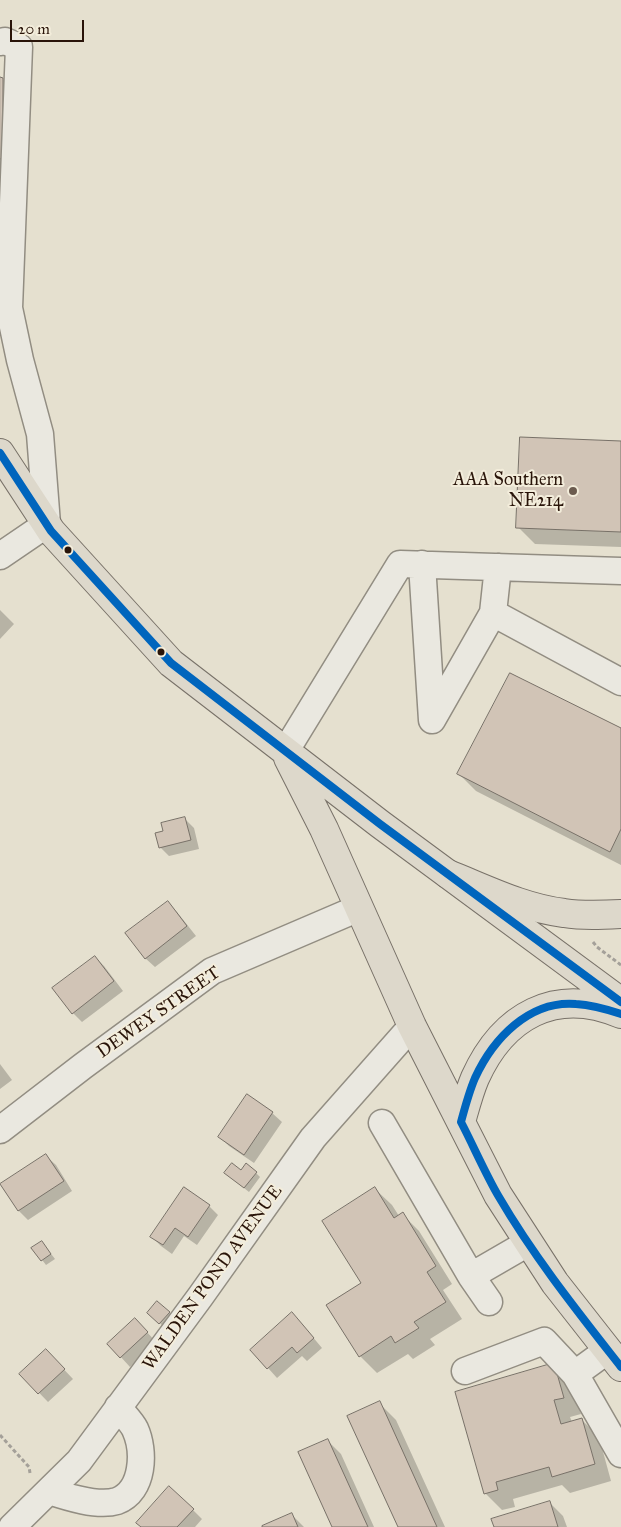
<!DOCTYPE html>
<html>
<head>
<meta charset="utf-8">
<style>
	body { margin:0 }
	#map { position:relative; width:621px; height:1527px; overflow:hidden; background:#e5e0cf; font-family:"IM FELL Great Primer",serif }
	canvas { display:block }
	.scale { position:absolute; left:10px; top:20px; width:74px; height:22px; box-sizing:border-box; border:2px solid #291409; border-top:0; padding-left:6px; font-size:15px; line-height:18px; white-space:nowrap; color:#291409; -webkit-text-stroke:4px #f3eddb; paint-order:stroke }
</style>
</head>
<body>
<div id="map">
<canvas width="621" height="1527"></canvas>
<div class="scale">20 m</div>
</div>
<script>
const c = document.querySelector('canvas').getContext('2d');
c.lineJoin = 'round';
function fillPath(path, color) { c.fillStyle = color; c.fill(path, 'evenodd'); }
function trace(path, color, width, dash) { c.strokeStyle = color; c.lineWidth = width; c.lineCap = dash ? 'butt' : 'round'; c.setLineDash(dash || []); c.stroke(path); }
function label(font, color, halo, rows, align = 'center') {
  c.font = font + ' "IM FELL Great Primer",serif'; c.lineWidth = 4; c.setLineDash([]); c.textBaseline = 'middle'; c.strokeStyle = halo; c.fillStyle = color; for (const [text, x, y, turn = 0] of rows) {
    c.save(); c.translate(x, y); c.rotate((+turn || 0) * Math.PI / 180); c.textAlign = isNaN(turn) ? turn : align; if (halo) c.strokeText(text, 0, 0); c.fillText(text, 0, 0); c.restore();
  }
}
const shadow = new Path2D(`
	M0 78 3 79 16 93V172L0 177Z
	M621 442V547L535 544 518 527Z
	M0 610 14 624 0 639Z
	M621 729V865L476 791 459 774Z
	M185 819 194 828 199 849 169 856 160 847Z
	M168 902 177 912 196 936 155 967 145 958Z
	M95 957 104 966 123 991 82 1022 73 1013Z
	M0 1064 12 1080 0 1089Z
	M272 1113 282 1122 254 1163 229 1146 220 1137Z
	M46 1156 56 1165 72 1191 28 1220 19 1211 2 1185Z
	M241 1172 256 1173 260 1177 249 1192 230 1177Z
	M375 1189 392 1205 399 1216 402 1214 419 1231 452 1284 443 1290 462 1319 430 1339 435 1345 413 1359 408 1354 377 1373 360 1356 328 1306 363 1283Z
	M209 1206 218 1215 197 1245 184 1236 172 1254 161 1246 152 1237Z
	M42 1242 55 1259 46 1265 33 1248Z
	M169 1312 173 1317 164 1327 153 1317Z
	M135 1319 156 1342 130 1367 109 1344Z
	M301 1323 322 1348 307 1361 302 1356 277 1378 252 1350Z
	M55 1360 73 1379 48 1402 21 1374Z
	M554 1364 571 1381 581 1414 570 1417 572 1422 582 1420 599 1437 611 1481 570 1493 562 1485 513 1499 515 1507 502 1510 485 1493Z
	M379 1403 396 1420 445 1527H400Z
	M328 1441 341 1454 374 1527H333Z
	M550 1503 563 1516 567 1527H495Z
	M193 1510 202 1519 195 1527H142Z
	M291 1514 304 1527H263Z`);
const building = new Path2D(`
	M0 77 3 78V158L0 159Z
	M520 437 621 441V532L516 528Z
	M510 673 621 728V829L610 852 457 774Z
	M185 817 191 840 159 848 155 833 163 831 161 823Z
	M168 901 187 926 145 959 125 933Z
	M95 956 114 981 72 1014 52 988Z
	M247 1094 273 1112 244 1155 218 1137Z
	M46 1154 64 1181 18 1211 0 1184Z
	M232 1163 241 1170 246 1163 257 1172 244 1188 224 1173Z
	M184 1187 210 1205 188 1237 175 1228 163 1245 150 1237Z
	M375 1187 394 1218 403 1212 436 1266 427 1272 446 1302 414 1322 419 1328 395 1343 391 1336 359 1357 326 1305 361 1283 322 1221Z
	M42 1241 51 1254 41 1261 31 1248Z
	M157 1301 170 1312 159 1324 147 1313Z
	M292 1312 314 1338 297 1353 292 1347 267 1369 250 1350Z
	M135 1318 148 1332 120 1358 107 1344Z
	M46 1349 65 1369 38 1394 19 1374Z
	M554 1363 564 1398 554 1400 561 1424 582 1418 595 1464 552 1477 549 1467 496 1482 498 1490 484 1494 455 1392Z
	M380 1401 437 1527H398L347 1416Z
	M328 1439 368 1527H332L298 1452Z
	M169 1486 194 1509 177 1527H141L136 1523Z
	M550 1501 558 1527H494L491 1519Z
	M292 1513 298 1527H262V1526Z`);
const path = new Path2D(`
	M593 942 597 947 621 965
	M0 1435 29 1467 30 1473`);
const minor = new Path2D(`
	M0 42 5 41 19 47 9 308 20 360 40 434 47 524 0 556
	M422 564 432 720 493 613 498 567
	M493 613 621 682
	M285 752 400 564 621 571
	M382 1123 471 1276 528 1243
	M0 1130 83 1066 212 971 359 908
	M471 1276 489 1302
	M465 1371 544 1341 575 1374 608 1350
	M575 1374 621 1454
	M49 1491C67 1497 98 1507 117 1501 144 1491 145 1451 135 1429 131 1421 123 1414 118 1407
	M12 1527 79 1461 200 1297 313 1138 412 1026`);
const major = new Path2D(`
	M0 453 51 531 171 663 380 824 621 1002
	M288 758 324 829 412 1026 498 1195 555 1283 621 1367
	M461 1122C465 1108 469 1092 475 1078 503 1016 555 986 621 1014`);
const highway = new Path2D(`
	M448 874C486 889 523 908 564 913 583 916 602 915 621 914`);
const bus1 = new Path2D(`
	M0 453 51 531 171 663 380 824 621 1002
	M621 1014C606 1009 592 1005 576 1004 529 1000 493 1039 475 1078 469 1092 465 1107 461 1122 474 1147 485 1173 499 1197 534 1257 578 1312 621 1367`);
const markers = [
	[573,491,5,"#6b5b4e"],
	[68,550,4.5,"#291409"],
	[161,652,4.5,"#291409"]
];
const poiNames = [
	["AAA Southern",563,481],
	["NE214",563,502]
];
const streetNames = [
	["DEWEY STREET",159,1013,-35],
	["WALDEN POND AVENUE",213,1278,-54]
];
fillPath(shadow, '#0003');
fillPath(building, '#d1c4b6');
trace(building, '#787168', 1);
trace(minor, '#928d82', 29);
trace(major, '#787168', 30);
trace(highway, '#787168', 30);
trace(path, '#a4a099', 3, [4, 2.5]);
trace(minor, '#eae8e0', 26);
trace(major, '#ddd8cb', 28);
trace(highway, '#ddd8cb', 28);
trace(bus1, '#0065bd', 8);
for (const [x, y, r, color] of markers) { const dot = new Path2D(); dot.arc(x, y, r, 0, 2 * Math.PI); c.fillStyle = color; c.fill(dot); trace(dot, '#f3eddb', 2); }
label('18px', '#291409', '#f3eddb', poiNames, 'right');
label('18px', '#291409', '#f3eddb', streetNames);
</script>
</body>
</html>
